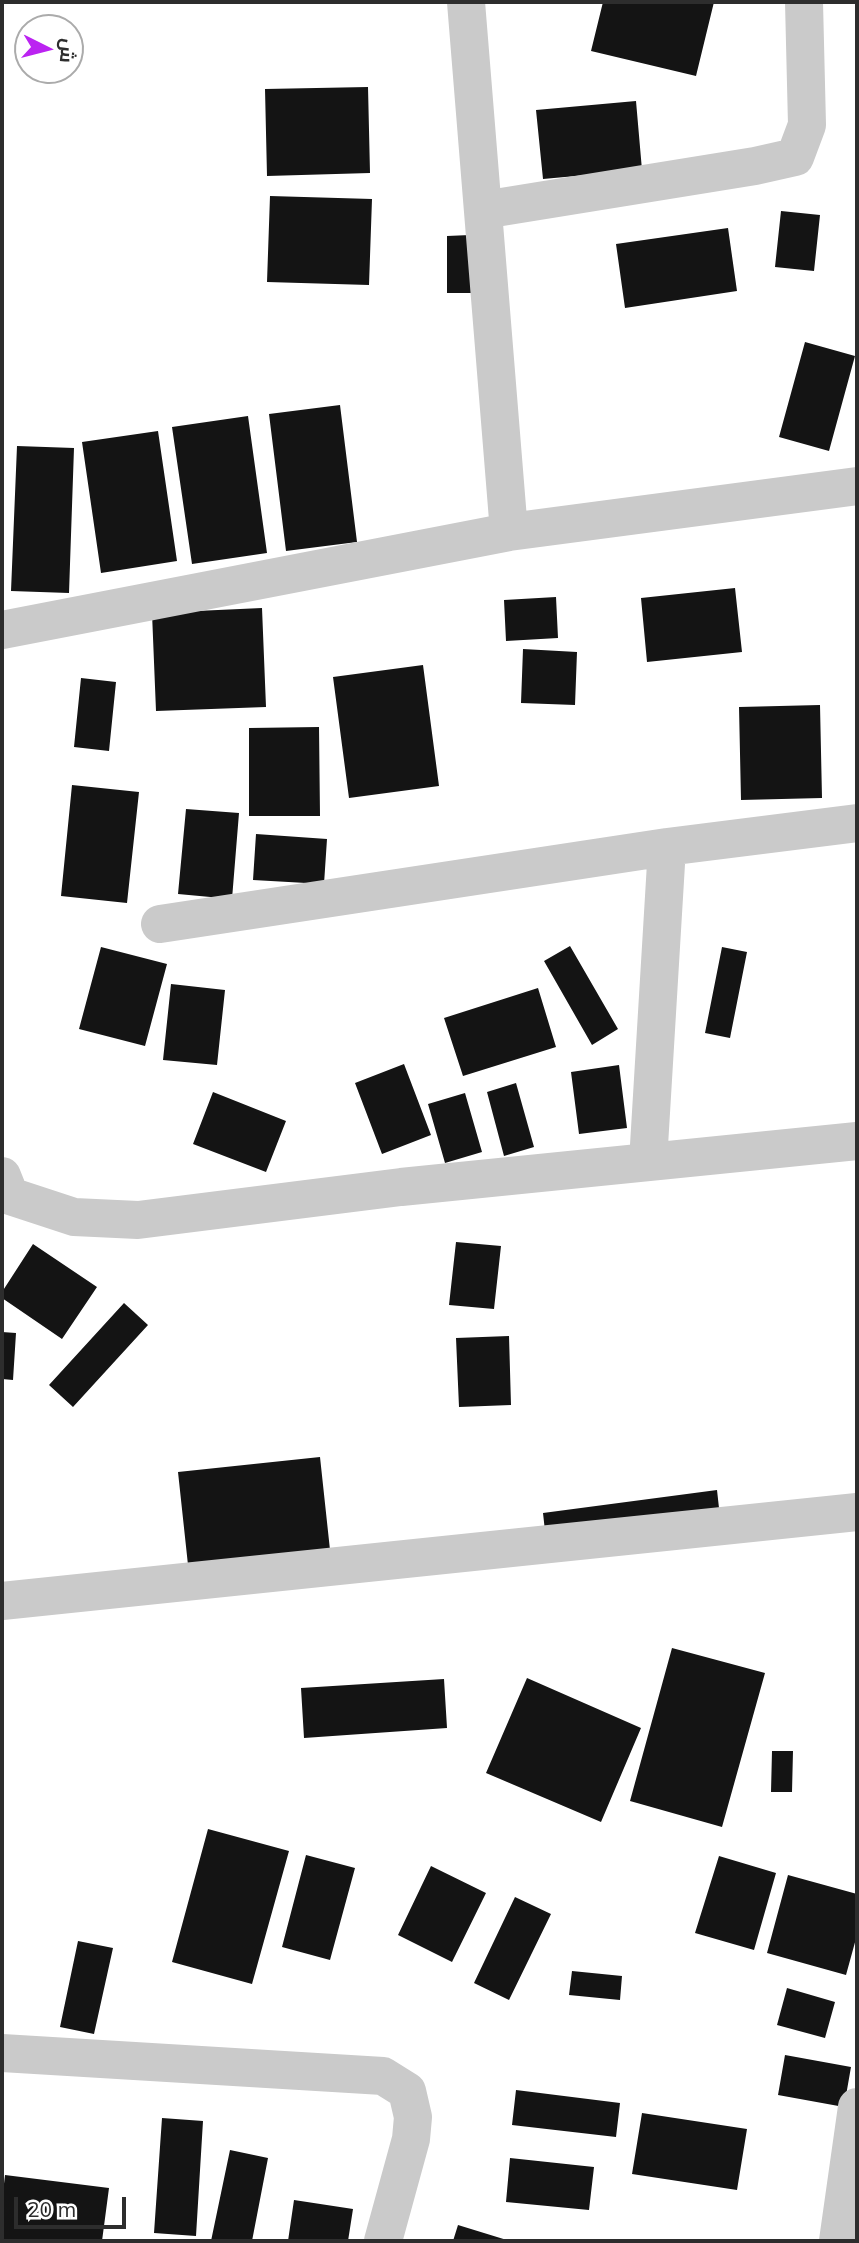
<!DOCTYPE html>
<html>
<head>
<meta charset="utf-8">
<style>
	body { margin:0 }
	#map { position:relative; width:859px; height:2243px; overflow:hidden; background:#fff; font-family:Mulish,Cairo,sans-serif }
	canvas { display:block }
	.frame { position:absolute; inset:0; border:4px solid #2d2d2d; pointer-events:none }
	.north { position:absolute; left:14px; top:14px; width:70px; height:70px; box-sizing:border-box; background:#fff; border:2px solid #ababab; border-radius:50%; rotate:96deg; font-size:19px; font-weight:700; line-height:28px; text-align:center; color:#2d2d2d }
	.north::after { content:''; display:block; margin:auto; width:24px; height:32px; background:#bb23f1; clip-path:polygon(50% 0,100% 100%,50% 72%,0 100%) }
	.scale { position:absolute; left:14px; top:2197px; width:112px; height:32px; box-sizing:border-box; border:4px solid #2d2d2d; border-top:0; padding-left:9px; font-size:21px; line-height:24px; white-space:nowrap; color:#2d2d2d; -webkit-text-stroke:5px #fff; paint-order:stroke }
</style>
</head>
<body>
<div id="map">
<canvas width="859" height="2243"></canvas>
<div class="frame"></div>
<div class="north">ش</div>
<div class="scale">20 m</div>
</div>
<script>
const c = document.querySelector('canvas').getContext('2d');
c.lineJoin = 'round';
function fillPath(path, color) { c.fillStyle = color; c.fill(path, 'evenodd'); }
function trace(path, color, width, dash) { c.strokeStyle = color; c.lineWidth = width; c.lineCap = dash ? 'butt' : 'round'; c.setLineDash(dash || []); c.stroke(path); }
const building = new Path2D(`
	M603 2H714L696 76 591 51Z
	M368 87 370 173 267 176 265 89Z
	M636 101 642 170 543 179 536 110Z
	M270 196 372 199 369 285 267 282Z
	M781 211 820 215 814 271 775 267Z
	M728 228 737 291 625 308 616 244Z
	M470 235 471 293H447V236Z
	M805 342 855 356 829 451 779 437Z
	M340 405 357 542 286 551 269 414Z
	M248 416 267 553 192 564 172 427Z
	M158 431 177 561 101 573 82 442Z
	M17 446 74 448 69 593 11 591Z
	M735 588 742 652 647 662 641 598Z
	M556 597 558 638 506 641 504 600Z
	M262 608 266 707 156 711 152 613Z
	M523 649 577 652 575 705 521 703Z
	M423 665 439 786 349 798 333 677Z
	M81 678 116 682 109 751 74 747Z
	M820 705 822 798 741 800 739 707Z
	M319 727 320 816H249V728Z
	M72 785 139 792 127 903 61 896Z
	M186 809 239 813 232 899 178 894Z
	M256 834 327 839 324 884 253 880Z
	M570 946 618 1029 592 1045 544 961Z
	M101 947 167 964 145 1046 79 1029Z
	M722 947 747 952 730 1038 705 1033Z
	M171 984 225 990 217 1065 163 1060Z
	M538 988 556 1047 463 1076 444 1018Z
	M404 1064 431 1135 382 1154 355 1083Z
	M619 1065 627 1128 579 1134 571 1072Z
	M516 1083 534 1147 504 1156 487 1092Z
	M213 1092 286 1121 266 1172 193 1144Z
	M465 1093 482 1152 445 1163 428 1104Z
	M456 1242 501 1246 494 1309 449 1305Z
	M33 1244 97 1287 62 1339 2 1298V1292Z
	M124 1303 148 1325 73 1407 49 1385Z
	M2 1332 16 1333 13 1380 2 1379Z
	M509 1336 511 1405 459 1407 456 1338Z
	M320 1457 330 1550 188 1565 178 1472Z
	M717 1490 720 1517 546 1540 543 1513Z
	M672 1648 765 1673 722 1827 630 1801Z
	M527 1678 641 1728 601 1822 486 1773Z
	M444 1679 447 1728 304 1738 301 1688Z
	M772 1751H793L792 1792H771Z
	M208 1829 289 1851 252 1984 172 1962Z
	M306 1855 355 1868 330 1960 282 1947Z
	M719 1856 776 1873 754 1950 695 1933Z
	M431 1866 486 1893 452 1962 398 1935Z
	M788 1875 857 1894V1935L846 1975 767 1953Z
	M515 1897 551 1914 509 2000 474 1983Z
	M78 1941 113 1948 94 2034 60 2027Z
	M572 1971 622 1976 620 2000 569 1995Z
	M787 1988 835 2002 825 2038 777 2025Z
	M785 2055 851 2067 844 2107 778 2095Z
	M516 2090 620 2103 616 2137 512 2125Z
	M642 2113 747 2129 737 2190 632 2174Z
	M162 2118 203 2121 196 2236 154 2233Z
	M230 2150 268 2158 252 2241H211Z
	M510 2158 594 2167 589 2210 506 2202Z
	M5 2175 109 2188 102 2241H2V2201Z
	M294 2200 353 2209 348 2241H288Z
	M458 2225 510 2241H453Z`);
const street = new Path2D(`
	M466 2 509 532
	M483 210 755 166 795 157 807 125 804 2
	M2 630 509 532 857 486
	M160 924 667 847 857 823
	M648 1162 667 847
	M2 1176 10 1196 74 1217 138 1220 401 1187 857 1141
	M2 1601 857 1512
	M2 2053 383 2076 407 2091 413 2117 411 2139 383 2241
	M838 2241 857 2107`);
fillPath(building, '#141414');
trace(street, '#cacaca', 38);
</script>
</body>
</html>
